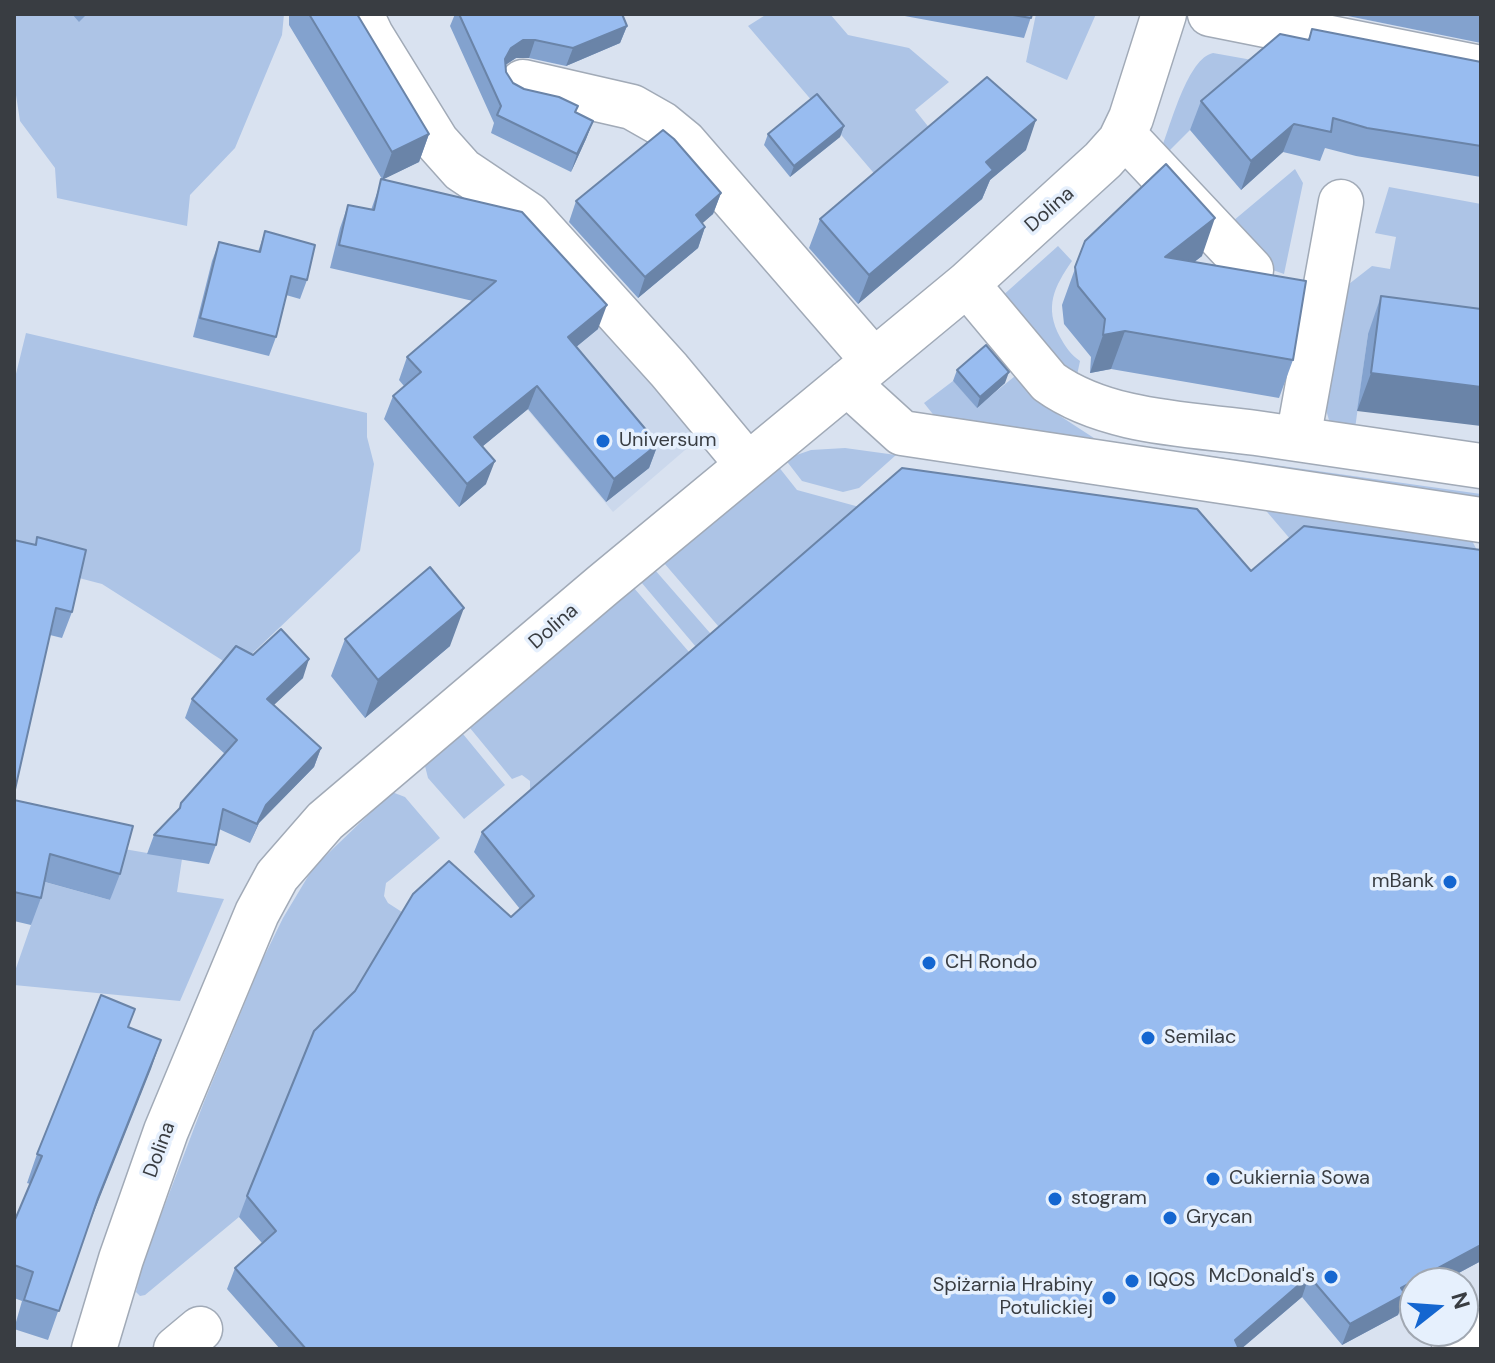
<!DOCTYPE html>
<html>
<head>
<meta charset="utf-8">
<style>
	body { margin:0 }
	#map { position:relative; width:1495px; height:1363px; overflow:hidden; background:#d9e2f0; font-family:"DM Sans",sans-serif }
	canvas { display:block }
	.frame { position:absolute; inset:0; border:16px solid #393d42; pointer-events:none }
	.north { position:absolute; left:1399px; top:1267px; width:80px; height:80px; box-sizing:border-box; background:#e6f0fd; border:2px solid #a1a8b2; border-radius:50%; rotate:73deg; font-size:22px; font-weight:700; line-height:32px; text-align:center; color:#393d42 }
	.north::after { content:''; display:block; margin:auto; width:28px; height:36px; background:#1466d0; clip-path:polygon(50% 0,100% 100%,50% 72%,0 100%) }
</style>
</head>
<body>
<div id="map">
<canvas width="1495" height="1363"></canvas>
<div class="frame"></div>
<div class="north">N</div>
</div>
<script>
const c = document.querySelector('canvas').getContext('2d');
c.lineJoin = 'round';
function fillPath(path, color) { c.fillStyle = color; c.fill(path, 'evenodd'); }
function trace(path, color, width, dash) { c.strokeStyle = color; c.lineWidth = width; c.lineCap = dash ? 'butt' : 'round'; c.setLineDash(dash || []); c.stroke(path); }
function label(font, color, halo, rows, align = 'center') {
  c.font = font + ' "DM Sans",sans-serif'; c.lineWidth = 7; c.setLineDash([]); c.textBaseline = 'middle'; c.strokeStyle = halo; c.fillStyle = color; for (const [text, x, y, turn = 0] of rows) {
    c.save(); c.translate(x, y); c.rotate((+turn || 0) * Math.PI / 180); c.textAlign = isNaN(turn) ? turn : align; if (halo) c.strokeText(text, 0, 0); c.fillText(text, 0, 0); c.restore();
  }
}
const built = new Path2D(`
	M544 256 699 438 613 512 516 396Z`);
const green = new Path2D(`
	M14 14H284L282 35 235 148 190 195 187 226 57 198 55 168 20 121 14 82Z
	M767 14H830L848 35 909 48 949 82 915 110 939 140 884 185 748 26Z
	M1036 14H1096L1067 80 1026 62Z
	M1213 53 1269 63 1190 130 1167 153 1162 147C1171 124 1188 58 1213 53Z
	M1295 169 1303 183 1284 274 1270 269 1233 221Z
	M1389 187 1481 204V343L1368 334 1354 436 1330 424 1324 402 1340 291 1372 266 1390 269 1396 237 1375 233Z
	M1058 246 1072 261C1054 287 1044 307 1060 337 1065 346 1071 355 1080 361L1076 380 1000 298Z
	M26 333 367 413V437L374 464 360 551 236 669 102 584 14 561V382Z
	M1020 372 1057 414 1097 440 1481 494V504L940 423 924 403 953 381 977 407Z
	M845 448 896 455 859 488 843 492 802 481 785 459 811 450Z
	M778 466 797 490 863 508 725 634 664 563Z
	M1262 506 1468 533 1481 558 1297 547Z
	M655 570 717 641 702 654 641 582Z
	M634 588 695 659 530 795V781L522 775 512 779 470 728Z
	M463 734 505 785 464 819 428 778 425 766Z
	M392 792 405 797 440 838 390 880 386 883 384 896 388 903 405 914 239 1217 145 1295 140 1296 136 1292 142 1265 204 1102 262 961 283 918 313 868Z
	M124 849 182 859 177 892 224 899 180 1001 14 985V974L31 925 41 881 110 900Z`);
const minor = new Path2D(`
	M361 14 371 35 437 142 462 170 529 215 669 370 748 465
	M1210 14 1481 68
	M523 82 632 107 662 124 684 142 874 361
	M1124 135 1251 270
	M967 284 1049 382C1106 423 1188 424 1256 433 1331 444 1406 455 1481 466
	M847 383 902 433 1481 520
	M1298 439 1341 202
	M94 1349 121 1259 166 1131 257 913 277 876 325 821 603 585 967 284 1103 160 1120 141 1131 118 1164 14
	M176 1349 200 1329
	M1454 1349 1481 1333`);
const wall = new Path2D(`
	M72 14H87L79 22Z
	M289 14H357L429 134 419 162 383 179 598 329 576 347 658 444 649 468 606 502 528 409 483 446 486 484 459 507 384 419 393 396 404 386 399 380 407 357 473 301 330 268 340 228 348 205 371 210 382 179 289 25Z
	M455 14H622L627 26 620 43 566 66 529 58H516L505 65 506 72 513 83 593 121 586 139 571 172 491 133 494 123 450 26Z
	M894 14H1032L1024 38Z
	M1338 14H1481V43Z
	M1312 29 1481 62V177L1356 156 1325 148 1320 161 1283 152 1241 190 1190 130 1201 101 1308 40Z
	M844 126 840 137 790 177 764 145 768 134Z
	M1026 150 990 180 982 199 858 304 809 248 820 219Z
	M721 193 713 214 702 223 705 227 698 248 638 298 569 222 576 201Z
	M265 231 307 280 300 299 286 295 276 337 269 356 193 337 212 261 219 242 258 252Z
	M1085 241 1202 256 1194 262 1293 360 1279 398 1111 369 1090 373 1091 357 1064 324 1062 305Z
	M1381 296 1481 309 1357 411 1368 334Z
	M957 370 1005 383 977 408 953 381Z
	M37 537 72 612 62 638 50 635 35 545Z
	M1481 550V1261L1440 1283H1415V1297L1402 1304 1398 1315 1342 1345 1302 1297 1241 1349H280L227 1289 235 1268 262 1243 239 1217 247 1196 520 909 474 852 482 832 1251 571Z
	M345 639 450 646 365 718 331 676Z
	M253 655 303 678 273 705 321 748 314 767 259 823 250 843 219 829 216 845 209 864 147 854 154 835 179 810 181 803 225 754 185 718 192 699Z
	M14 800 120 874 110 900 45 882 41 898 31 925 14 921Z
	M129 1027 161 1040 91 1218 48 1340 14 1329 22 1301 14 1298V1221L30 1184 27 1183 37 1154Z`);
const shadedWall = new Path2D(`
	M627 26 620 43 566 66 573 48Z
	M523 40H535L529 58H516L504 66 505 59 511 48Z
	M1036 120 1026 150 990 180 982 199 858 304 869 275 986 162Z
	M593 121 586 139 571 172 577 154Z
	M1294 124 1283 152 1241 190 1251 161Z
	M844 126 840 137 790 177 794 166Z
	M429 134 419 162 382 180 392 152Z
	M721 193 713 214 688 236 696 215Z
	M1215 218 1202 256 1152 295 1165 257Z
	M705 227 698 248 638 298 645 277Z
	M607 305 598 329 559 361 568 337Z
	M1125 331 1111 369 1090 373 1103 335Z
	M1009 372 1005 383 977 408 980 397Z
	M1371 373 1481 387V426L1357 411Z
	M537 386 528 409 466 460 474 437Z
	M658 444 649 468 606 502 614 479Z
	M495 461 486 484 459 507 467 484Z
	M464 608 450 646 365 718 378 680Z
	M309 659 303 678 260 718 267 699Z
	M321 748 314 767 259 823 250 843 266 805Z
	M161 1040 151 1069 88 1227 98 1198Z
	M1481 1245V1261L1440 1283H1415V1297L1402 1304 1398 1315 1342 1345 1350 1324 1401 1288Z
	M1309 1276 1302 1297 1241 1349H1232L1235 1340Z`);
const building = new Path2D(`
	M309 14H357L429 134 392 152Z
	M459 14H622L627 26 573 48 535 40H523L511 48 505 59 506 72 513 83 524 89 559 97 578 106 575 112 593 121 577 154 497 115 501 106Z
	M1007 14H1032L1031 18Z
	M1312 29 1481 62V146L1367 128 1333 118 1331 132 1294 124 1251 161 1201 101 1280 34 1309 40Z
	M987 77 1036 120 986 162 993 170 869 275 820 219Z
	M817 94 844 126 794 166 768 134Z
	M663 130 674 139 721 193 696 215 705 227 645 277 576 201Z
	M1166 164 1215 218 1165 257 1306 281 1293 360 1125 331 1103 335 1105 319 1078 286 1075 267 1085 241Z
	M381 179 522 212 607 305 568 337 658 444 614 479 537 386 474 437 495 461 467 484 393 396 421 372 407 357 496 281 339 245 348 205 374 210Z
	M265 231 315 245 307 280 291 276 276 337 200 318 219 242 260 252Z
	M1381 296 1481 309V387L1371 373Z
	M986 345 1009 372 980 397 957 370Z
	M902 468 1197 509 1251 571 1304 526 1481 550V1245L1401 1288 1405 1294 1350 1324 1309 1276 1235 1340 1239 1349H306L235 1268 276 1231 247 1196 314 1031 355 991 413 894 449 861 511 917 534 896 482 832Z
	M37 537 86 550 72 612 56 608 14 794V540L36 545Z
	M430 567 464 608 378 680 345 639Z
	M281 629 309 659 267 699 321 748 266 805 257 824 223 809 216 845 154 835 180 808 181 803 237 740 192 699 236 646 253 655Z
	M14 800 133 826 120 874 50 854 41 898 14 892Z
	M101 995 135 1009 128 1027 161 1040 98 1198 59 1311 24 1300 33 1272 14 1265V1222L42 1156 37 1154Z`);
const markers = [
	[603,441,8,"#1466d0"],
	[1450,882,8,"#1466d0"],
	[929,963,8,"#1466d0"],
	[1148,1038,8,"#1466d0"],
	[1213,1179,8,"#1466d0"],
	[1055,1199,8,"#1466d0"],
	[1170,1218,8,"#1466d0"],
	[1331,1277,8,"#1466d0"],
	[1132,1281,8,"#1466d0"],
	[1109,1298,8,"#1466d0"]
];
const streetNames = [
	["Dolina",1050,210,-41],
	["Dolina",554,627,-41],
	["Dolina",160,1150,-70]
];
const poiNames = [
	["Universum",619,441],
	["mBank",1434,882,"right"],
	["CH Rondo",945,963],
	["Semilac",1164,1038],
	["Cukiernia Sowa",1229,1179],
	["stogram",1071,1199],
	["Grycan",1186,1218],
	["McDonald's",1315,1277,"right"],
	["IQOS",1148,1281],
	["Spiżarnia Hrabiny",1093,1286,"right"],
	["Potulickiej",1093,1309,"right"]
];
fillPath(built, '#cbd8ec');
fillPath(green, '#adc4e6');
trace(minor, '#a1aab7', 47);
trace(minor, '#fff', 44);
fillPath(wall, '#83a2ce');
fillPath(shadedWall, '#6a84a8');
fillPath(building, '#98bcf0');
trace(building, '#6a84a8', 2);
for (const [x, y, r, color] of markers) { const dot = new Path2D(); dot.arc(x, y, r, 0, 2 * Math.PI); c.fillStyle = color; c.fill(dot); trace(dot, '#e6f0fd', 3); }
label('20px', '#393d42', '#e6f0fd', streetNames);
label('20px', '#393d42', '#e6f0fd', poiNames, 'left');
</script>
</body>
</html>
